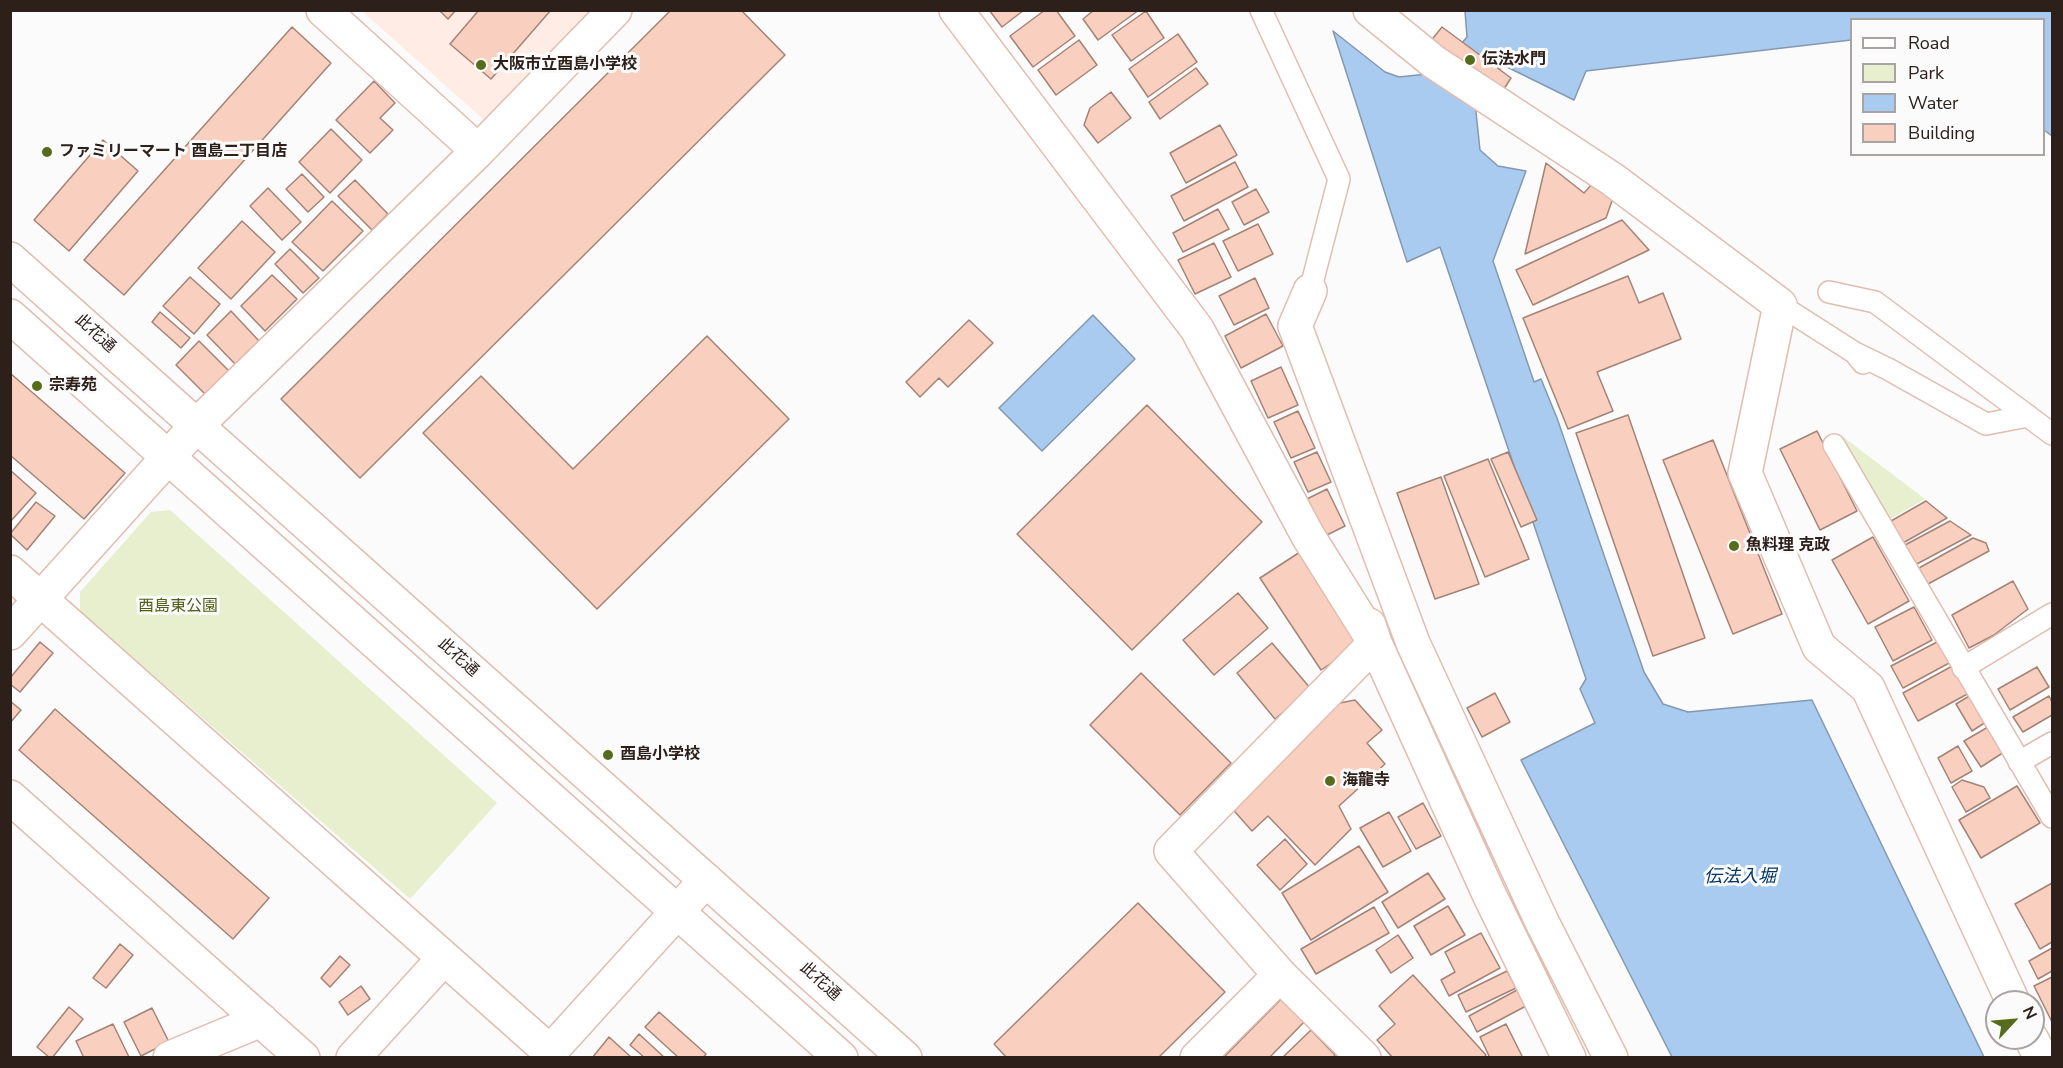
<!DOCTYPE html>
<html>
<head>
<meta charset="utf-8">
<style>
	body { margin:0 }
	#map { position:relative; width:2063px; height:1068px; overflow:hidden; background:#fbfbfb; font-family:"Nunito Sans",sans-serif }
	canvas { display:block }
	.frame { position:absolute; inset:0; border:12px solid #2d201b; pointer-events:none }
	.legend { position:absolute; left:1850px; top:18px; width:195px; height:138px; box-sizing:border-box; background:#fbfbfb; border:2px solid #a9a3a1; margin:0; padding:8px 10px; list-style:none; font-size:18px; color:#2d201b }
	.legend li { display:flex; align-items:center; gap:12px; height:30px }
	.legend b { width:30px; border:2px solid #a9a3a1 }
	.north { position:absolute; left:1985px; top:990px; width:60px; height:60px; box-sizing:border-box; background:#fbfbfb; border:2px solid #a9a3a1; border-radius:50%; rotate:64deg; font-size:16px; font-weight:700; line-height:24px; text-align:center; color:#2d201b }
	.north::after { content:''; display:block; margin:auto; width:21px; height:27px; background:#566c1c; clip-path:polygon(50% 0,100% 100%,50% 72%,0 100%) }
</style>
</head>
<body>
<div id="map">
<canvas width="2063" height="1068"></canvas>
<div class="frame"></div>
<ul class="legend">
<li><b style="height:8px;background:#fff"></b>Road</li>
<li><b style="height:16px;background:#e7efce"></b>Park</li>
<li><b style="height:16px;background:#a9cbf0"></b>Water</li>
<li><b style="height:16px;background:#f9cfc0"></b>Building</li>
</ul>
<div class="north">N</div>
</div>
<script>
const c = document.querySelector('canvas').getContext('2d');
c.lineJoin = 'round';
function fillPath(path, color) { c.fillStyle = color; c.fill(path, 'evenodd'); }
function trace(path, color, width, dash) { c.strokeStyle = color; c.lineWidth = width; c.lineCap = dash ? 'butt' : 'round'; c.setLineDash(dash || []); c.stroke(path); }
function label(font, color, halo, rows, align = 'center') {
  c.font = font + ' "Nunito Sans","Noto Sans JP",sans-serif'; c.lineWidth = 6; c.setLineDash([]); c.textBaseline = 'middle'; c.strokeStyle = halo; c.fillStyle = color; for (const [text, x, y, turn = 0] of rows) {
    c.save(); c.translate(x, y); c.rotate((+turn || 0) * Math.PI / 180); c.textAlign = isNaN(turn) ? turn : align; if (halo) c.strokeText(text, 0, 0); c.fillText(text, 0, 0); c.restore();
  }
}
const built = new Path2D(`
	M362 11H593L484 120Z`);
const green = new Path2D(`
	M1842 436 1925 499 1883 523 1836 440Z
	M170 510 497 803 410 899 80 611V592L151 512Z`);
const water = new Path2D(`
	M1465 11H2052V136L2044 130V20H1852L1851 40 1586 71 1574 100 1503 65 1475 103 1480 150 1498 166 1526 171 1493 261 1534 382 1541 379 1557 418 1644 672 1663 704 1688 712 1812 700 1984 1057H1672L1521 760 1595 723 1580 689 1586 679 1440 247 1407 262 1333 31 1385 72 1399 77 1436 73 1467 37Z
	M1093 315 1135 359 1042 451 999 408Z`);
const building = new Path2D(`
	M439 10H456L448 19Z
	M479 10H551L491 79 450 44Z
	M671 10H741L785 55 360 478 281 399Z
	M989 10H1024L1002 27Z
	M1045 10H1056L1075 36 1033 67 1010 36Z
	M1094 10H1139L1098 40 1083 19Z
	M1146 11 1164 38 1131 61 1112 35Z
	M292 27 331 63 124 295 84 260Z
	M1442 27 1511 78 1500 95 1430 42Z
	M1178 34 1197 62 1148 97 1129 69Z
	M1079 40 1097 65 1056 95 1038 70Z
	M1196 68 1208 84 1160 119 1149 102Z
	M374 81 395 103 380 118 393 130 370 153 336 120Z
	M1111 92 1131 118 1098 143 1084 125 1090 108Z
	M1220 125 1237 155 1186 183 1170 153Z
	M331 129 362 160 330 193 299 162Z
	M103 140 138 171 69 251 34 220Z
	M1235 162 1248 187 1184 221 1171 196Z
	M1546 163 1584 193 1593 183 1613 198 1606 218 1525 254Z
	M302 174 324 197 308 212 286 189Z
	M355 180 388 214 372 230 338 196Z
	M268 188 301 222 282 240 250 206Z
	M1256 189 1269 212 1244 225 1232 202Z
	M332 201 363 231 323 271 292 242Z
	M1218 209 1229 229 1183 252 1173 233Z
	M1622 220 1649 250 1533 305 1516 270Z
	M242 221 275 252 231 299 198 268Z
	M1258 224 1273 254 1238 271 1223 241Z
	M1214 243 1231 277 1195 294 1178 260Z
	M290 249 319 278 303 293 275 264Z
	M272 275 297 299 265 331 241 306Z
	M1628 276 1639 303 1663 293 1681 339 1597 372 1613 411 1568 429 1523 318Z
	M190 277 220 304 194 334 163 306Z
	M1255 278 1269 308 1234 325 1219 296Z
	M231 311 260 342 236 365 207 335Z
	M160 312 190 338 181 348 152 322Z
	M1266 314 1283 346 1241 368 1225 336Z
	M969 320 993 343 948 387 939 378 920 397 906 382Z
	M707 336 789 419 597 609 423 433 481 376 573 469Z
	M199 341 229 371 206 395 176 365Z
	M1281 367 1298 405 1268 418 1251 381Z
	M10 373 125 473 84 519 10 455Z
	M1147 405 1262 522 1132 650 1017 534Z
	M1298 411 1315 448 1291 458 1274 422Z
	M1628 415 1705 638 1653 656 1576 433Z
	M1817 431 1857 511 1820 530 1780 449Z
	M1713 440 1782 614 1733 634 1663 460Z
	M1317 452 1331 482 1308 492 1294 462Z
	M1508 452 1537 520 1521 527 1491 459Z
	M1488 459 1529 559 1485 577 1444 476Z
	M10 470 36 493 10 522Z
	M1441 477 1479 584 1435 599 1397 493Z
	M1327 489 1345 526 1323 537 1305 500Z
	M1926 501 1947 518 1903 543 1891 521Z
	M36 502 55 516 27 550 10 534Z
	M1950 521 1971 535 1915 565 1905 545Z
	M1873 537 1909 601 1868 624 1832 560Z
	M1973 538 1986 543 1989 551 1928 584 1919 568Z
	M1300 552 1360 644 1321 670 1260 578Z
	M2013 581 2028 609 1994 635 1969 648 1952 615Z
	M1238 593 1268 628 1214 675 1183 640Z
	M1914 607 1932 640 1893 661 1875 627Z
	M1939 641 1951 662 1903 688 1891 666Z
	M40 642 53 653 20 692 10 684V678Z
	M1272 643 1311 689 1275 719 1237 673Z
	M1956 664 1971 692 1918 721 1903 693Z
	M2037 667 2049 687 2010 710 1998 689Z
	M1141 673 1231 763 1180 815 1090 725Z
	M1495 693 1510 722 1482 737 1467 708Z
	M1971 695 1986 722 1972 731 1956 704Z
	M2049 696 2052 702V715L2023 732 2013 717Z
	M1355 700 1382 730 1367 743 1385 764 1339 806 1351 829 1315 865 1268 816 1252 831 1228 804 1330 705Z
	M10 701 21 710 10 723Z
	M55 709 269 898 233 939 19 750Z
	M1988 727 2004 752 1981 767 1964 741Z
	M1958 746 1972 771 1951 783 1938 758Z
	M1962 780 1984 787 1990 798 1966 812 1952 787Z
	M2017 786 2040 823 1981 858 1959 820Z
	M1423 803 1441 836 1416 849 1398 817Z
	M1389 812 1411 851 1383 867 1360 828Z
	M1285 839 1307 864 1280 890 1257 865Z
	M1359 846 1388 892 1311 940 1282 893Z
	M1428 873 1445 899 1398 928 1382 902Z
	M2052 883V942L2040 949 2015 904Z
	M1138 903 1225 992 1158 1058H1007L994 1044Z
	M1448 906 1465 935 1431 955 1414 926Z
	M1374 907 1389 933 1316 974 1301 949Z
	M1481 933 1500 968 1449 996 1441 980 1455 972 1445 952Z
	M1398 935 1413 958 1391 973 1376 950Z
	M120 944 133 955 106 988 93 978Z
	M2052 948V971L2038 979 2029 961Z
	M340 956 350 965 330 987 321 978Z
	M1507 971 1516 988 1466 1012 1458 995Z
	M1413 975 1486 1055 1484 1058H1393L1377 1040 1395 1024 1379 1006Z
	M2052 977V1022L2034 986Z
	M361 986 370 999 348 1015 339 1002Z
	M1517 990 1526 1006 1477 1032 1469 1016Z
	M1283 997 1306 1020 1269 1058H1223Z
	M69 1007 83 1019 52 1058H50L37 1047Z
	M152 1008 169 1042 141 1056 124 1022Z
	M659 1012 706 1054 703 1058H679L645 1027Z
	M113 1024 129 1057 84 1058 76 1041Z
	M1506 1024 1523 1058H1490L1480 1037Z
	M1311 1030 1335 1055 1333 1058H1282Z
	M639 1034 665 1058H645L630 1045Z
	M609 1037 632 1058H592Z`);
const service = new Path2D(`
	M1261 10 1339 179 1310 291
	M1829 292 1875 302 2052 434
	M1780 305 1855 353 1863 363
	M1855 353 1888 369 1986 424 2028 416
	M1834 445 2052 817
	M1963 668 2052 614
	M2019 762 2052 743`);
const minor = new Path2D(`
	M323 10 478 151
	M956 10 1197 329 1308 536 1375 643 1489 894 1569 1058
	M1370 10 1434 62 1612 179 1780 305 1745 473 1819 647 1868 688 2013 1002
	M1310 291 1295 326 1413 643 1542 922 1611 1058
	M10 572 550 1052 706 880
	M10 633 197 425 478 151 615 10
	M10 797 303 1058
	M2031 1038 2041 1058
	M170 1058 261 1020
	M353 1058 444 958
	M1197 1058 1280 975
	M1364 1058 1280 975 1171 851 1375 643 1369 625`);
const tertiary = new Path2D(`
	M10 259 905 1058
	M10 316 841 1058`);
const markers = [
	[1470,60,6,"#566c1c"],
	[481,65,6,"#566c1c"],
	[47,152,6,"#566c1c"],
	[37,386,6,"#566c1c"],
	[1734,546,6,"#566c1c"],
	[608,755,6,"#566c1c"],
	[1330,781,6,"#566c1c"]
];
const poiNames = [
	["伝法水門",1482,60],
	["大阪市立酉島小学校",493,65],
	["ファミリーマート 酉島二丁目店",59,152],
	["宗寿苑",49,386],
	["魚料理 克政",1746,546],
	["酉島小学校",620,755],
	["海龍寺",1342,781]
];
const streetNames = [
	["此花通",95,334,42],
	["此花通",458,658,42],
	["此花通",820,982,42]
];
const parkNames = [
	["酉島東公園",178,607]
];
const waterNames = [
	["伝法入堀",1740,878]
];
fillPath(built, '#feece5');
fillPath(green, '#e7efce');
fillPath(water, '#a9cbf0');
trace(water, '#8498b0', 1.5);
fillPath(building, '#f9cfc0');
trace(building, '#a48377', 1.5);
trace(service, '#e1bdb0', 24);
trace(minor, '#e1bdb0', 36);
trace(tertiary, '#e1bdb0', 36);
trace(service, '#fff', 21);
trace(minor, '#fff', 33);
trace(tertiary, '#fff', 33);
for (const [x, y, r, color] of markers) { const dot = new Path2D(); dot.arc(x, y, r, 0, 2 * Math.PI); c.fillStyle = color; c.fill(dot); trace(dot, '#fbfbfb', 2); }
label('bold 16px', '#2d201b', '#fbfbfb', poiNames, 'left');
label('16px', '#2d201b', '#fbfbfb', streetNames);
label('16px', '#525e17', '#fbfbfb', parkNames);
label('italic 18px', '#043765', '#fbfbfb', waterNames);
</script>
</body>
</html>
